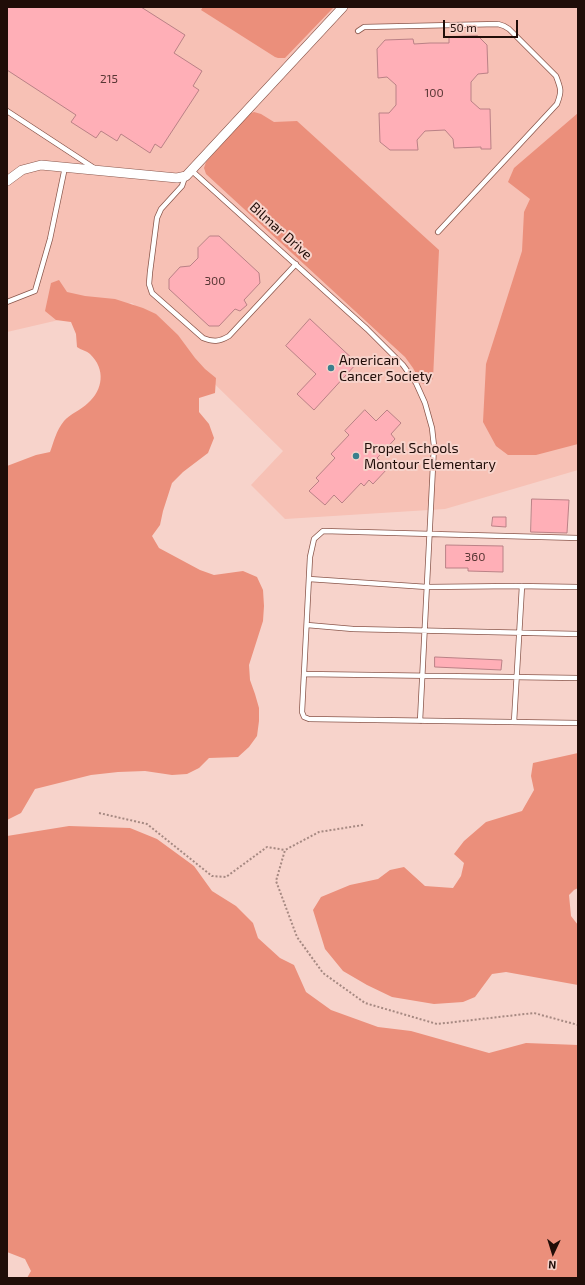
<!DOCTYPE html>
<html>
<head>
<meta charset="utf-8">
<style>
	body { margin:0 }
	#map { position:relative; width:585px; height:1285px; overflow:hidden; background:#f7d3cb; font-family:"Exo 2",sans-serif }
	canvas { display:block }
	.frame { position:absolute; inset:0; border:8px solid #200d08; pointer-events:none }
	.north { position:absolute; left:533px; top:1233px; width:40px; height:40px; -webkit-text-stroke:3px #f7d3cb; paint-order:stroke; rotate:184deg; font-size:11px; font-weight:700; line-height:16px; text-align:center; color:#200d08 }
	.north::after { content:''; display:block; margin:auto; width:14px; height:18px; background:#200d08; clip-path:polygon(50% 0,100% 100%,50% 72%,0 100%) }
	.scale { position:absolute; left:443px; top:20px; width:75px; height:18px; box-sizing:border-box; border:2px solid #200d08; border-top:0; padding-left:5px; font-size:12px; line-height:14px; white-space:nowrap; color:#200d08; -webkit-text-stroke:3px #f7d3cb; paint-order:stroke }
</style>
</head>
<body>
<div id="map">
<canvas width="585" height="1285"></canvas>
<div class="frame"></div>
<div class="north">N</div>
<div class="scale">50 m</div>
</div>
<script>
const c = document.querySelector('canvas').getContext('2d');
c.lineJoin = 'round';
function fillPath(path, color) { c.fillStyle = color; c.fill(path, 'evenodd'); }
function trace(path, color, width, dash) { c.strokeStyle = color; c.lineWidth = width; c.lineCap = dash ? 'butt' : 'round'; c.setLineDash(dash || []); c.stroke(path); }
function label(font, color, halo, rows, align = 'center') {
  c.font = font + ' "Exo 2",sans-serif'; c.lineWidth = 4; c.setLineDash([]); c.textBaseline = 'middle'; c.strokeStyle = halo; c.fillStyle = color; for (const [text, x, y, turn = 0] of rows) {
    c.save(); c.translate(x, y); c.rotate((+turn || 0) * Math.PI / 180); c.textAlign = isNaN(turn) ? turn : align; if (halo) c.strokeText(text, 0, 0); c.fillText(text, 0, 0); c.restore();
  }
}
const built = new Path2D(`
	M7 7H578V470L445 509 285 519 251 485 283 451 132 303 7 332Z`);
const green = new Path2D(`
	M203 7H334L285 58H278L275 57 201 10Z
	M254 112 261 114 274 122 297 121 439 250 433 379 425 384 421 383 413 368 405 357 206 174 204 168 206 162 249 114Z
	M578 113V444L536 455H508L496 446 483 422 486 364 522 251 524 212 530 199 508 182 514 168Z
	M59 280 67 292 85 296 115 299 143 308 156 314 178 335 195 358 205 369 216 378 215 393 199 398V412L209 424 214 438 208 453 183 472 172 483 163 511 160 525 152 536 159 548 200 570 214 575 243 571 257 577 263 590 264 606 263 621 249 665 250 680 255 694 259 708V721L257 736 249 747 238 757 209 758 199 768 187 774 172 775 145 771 118 772 91 775 35 789 21 813 7 820V466L36 455 50 452C54 441 56 431 64 421 70 414 81 410 88 403 103 390 106 369 90 354 87 351 81 350 77 347L76 334 71 322 56 320 45 311 51 283Z
	M578 753V888L574 890 569 895 571 916 578 925V985L506 972 492 974 475 997 463 1002 434 1004 392 997 367 985 343 971 325 949 313 910 321 897 350 885 378 879 390 870 404 867 425 886 453 888 461 876 464 863 454 854 464 841 486 822 522 811 534 790 531 776 533 763Z
	M69 826 130 828 157 839 194 866 212 891 236 906 253 923 258 938 280 958 294 965 306 992 331 1010 378 1027 411 1031 489 1053 526 1043 578 1045V1278H27L31 1271 25 1259 7 1252V836Z`);
const building = new Path2D(`
	M7 7H141L185 35 174 53 202 71 193 86 199 90 161 148 155 144 150 153 121 134 117 141 101 131 96 138 71 122 76 115 7 70Z
	M478 36 487 45 488 73 478 74 471 82V101L480 109H490L491 149H481V147L454 148 453 139 445 130 425 131 417 140 418 150H390L380 142 379 113H389L396 105V85L387 77 378 78 377 49 385 40 413 39 414 44 430 43H449V37Z
	M210 236H219L259 273 260 283 244 300 247 305 240 311 235 309 219 326H209L169 289V279L180 267 190 266 198 258V248Z
	M310 319 357 363 314 410 297 394 316 374 286 346Z
	M365 410 376 421 387 410 401 423 391 434 395 439 377 458 388 468 373 484 369 480 364 486 361 483 342 503 334 495 325 505 309 491 319 481 316 478 335 458 331 454 349 435 345 431Z
	M532 499 569 500 567 533 531 532Z
	M493 517H506V527L492 526Z
	M446 545 503 546V572L468 571V568H446Z
	M435 657 502 660 501 670 435 667Z`);
const path = new Path2D(`
	M99 813 147 824 212 876 226 877 267 847 285 850
	M363 825 319 832 285 850 276 881 297 937 323 973 365 1003 437 1024 534 1013 578 1025`);
const lane = new Path2D(`
	M358 31 364 27 498 24 504 26 509 29 556 76C561 89 562 91 557 104L438 232
	M7 111 94 168
	M191 170 367 329 403 365 416 383 425 403 432 428 434 446 420 721
	M185 177 182 186 161 209 157 218 150 272 149 284 152 293 203 338C213 342 219 342 229 336L296 264
	M7 302 35 291 50 239 65 167
	M578 538 323 531 314 539 310 557 302 712 304 717 309 719 578 723
	M309 579 427 587 516 586 578 587
	M307 625 353 629 578 634
	M304 674 578 678
	M514 722 522 586`);
const street = new Path2D(`
	M7 181 22 170 41 165 177 178 186 176 343 7`);
const markers = [
	[331,368,4,"#3a7f8d"],
	[356,456,4,"#3a7f8d"]
];
const numberNames = [
	["215",109,79],
	["100",434,93],
	["300",215,281],
	["360",475,557]
];
const streetNames = [
	["Bilmar Drive",281,231,42]
];
const poiNames = [
	["American",339,360],
	["Cancer Society",339,376],
	["Propel Schools",364,448],
	["Montour Elementary",364,464]
];
fillPath(built, '#f7c1b5');
fillPath(green, '#eb8f7b');
fillPath(building, '#ffafb7');
trace(building, '#ba8186', 1);
trace(lane, '#8a574c', 6);
trace(street, '#8a574c', 10);
trace(path, '#a68982', 2, [2, 2]);
trace(lane, '#fff', 4.5);
trace(street, '#fff', 9);
for (const [x, y, r, color] of markers) { const dot = new Path2D(); dot.arc(x, y, r, 0, 2 * Math.PI); c.fillStyle = color; c.fill(dot); trace(dot, '#f7d3cb', 1.5); }
label('12px', '#583634', null, numberNames);
label('14px', '#200d08', '#f7d3cb', streetNames);
label('14px', '#200d08', '#f7d3cb', poiNames, 'left');
</script>
</body>
</html>
